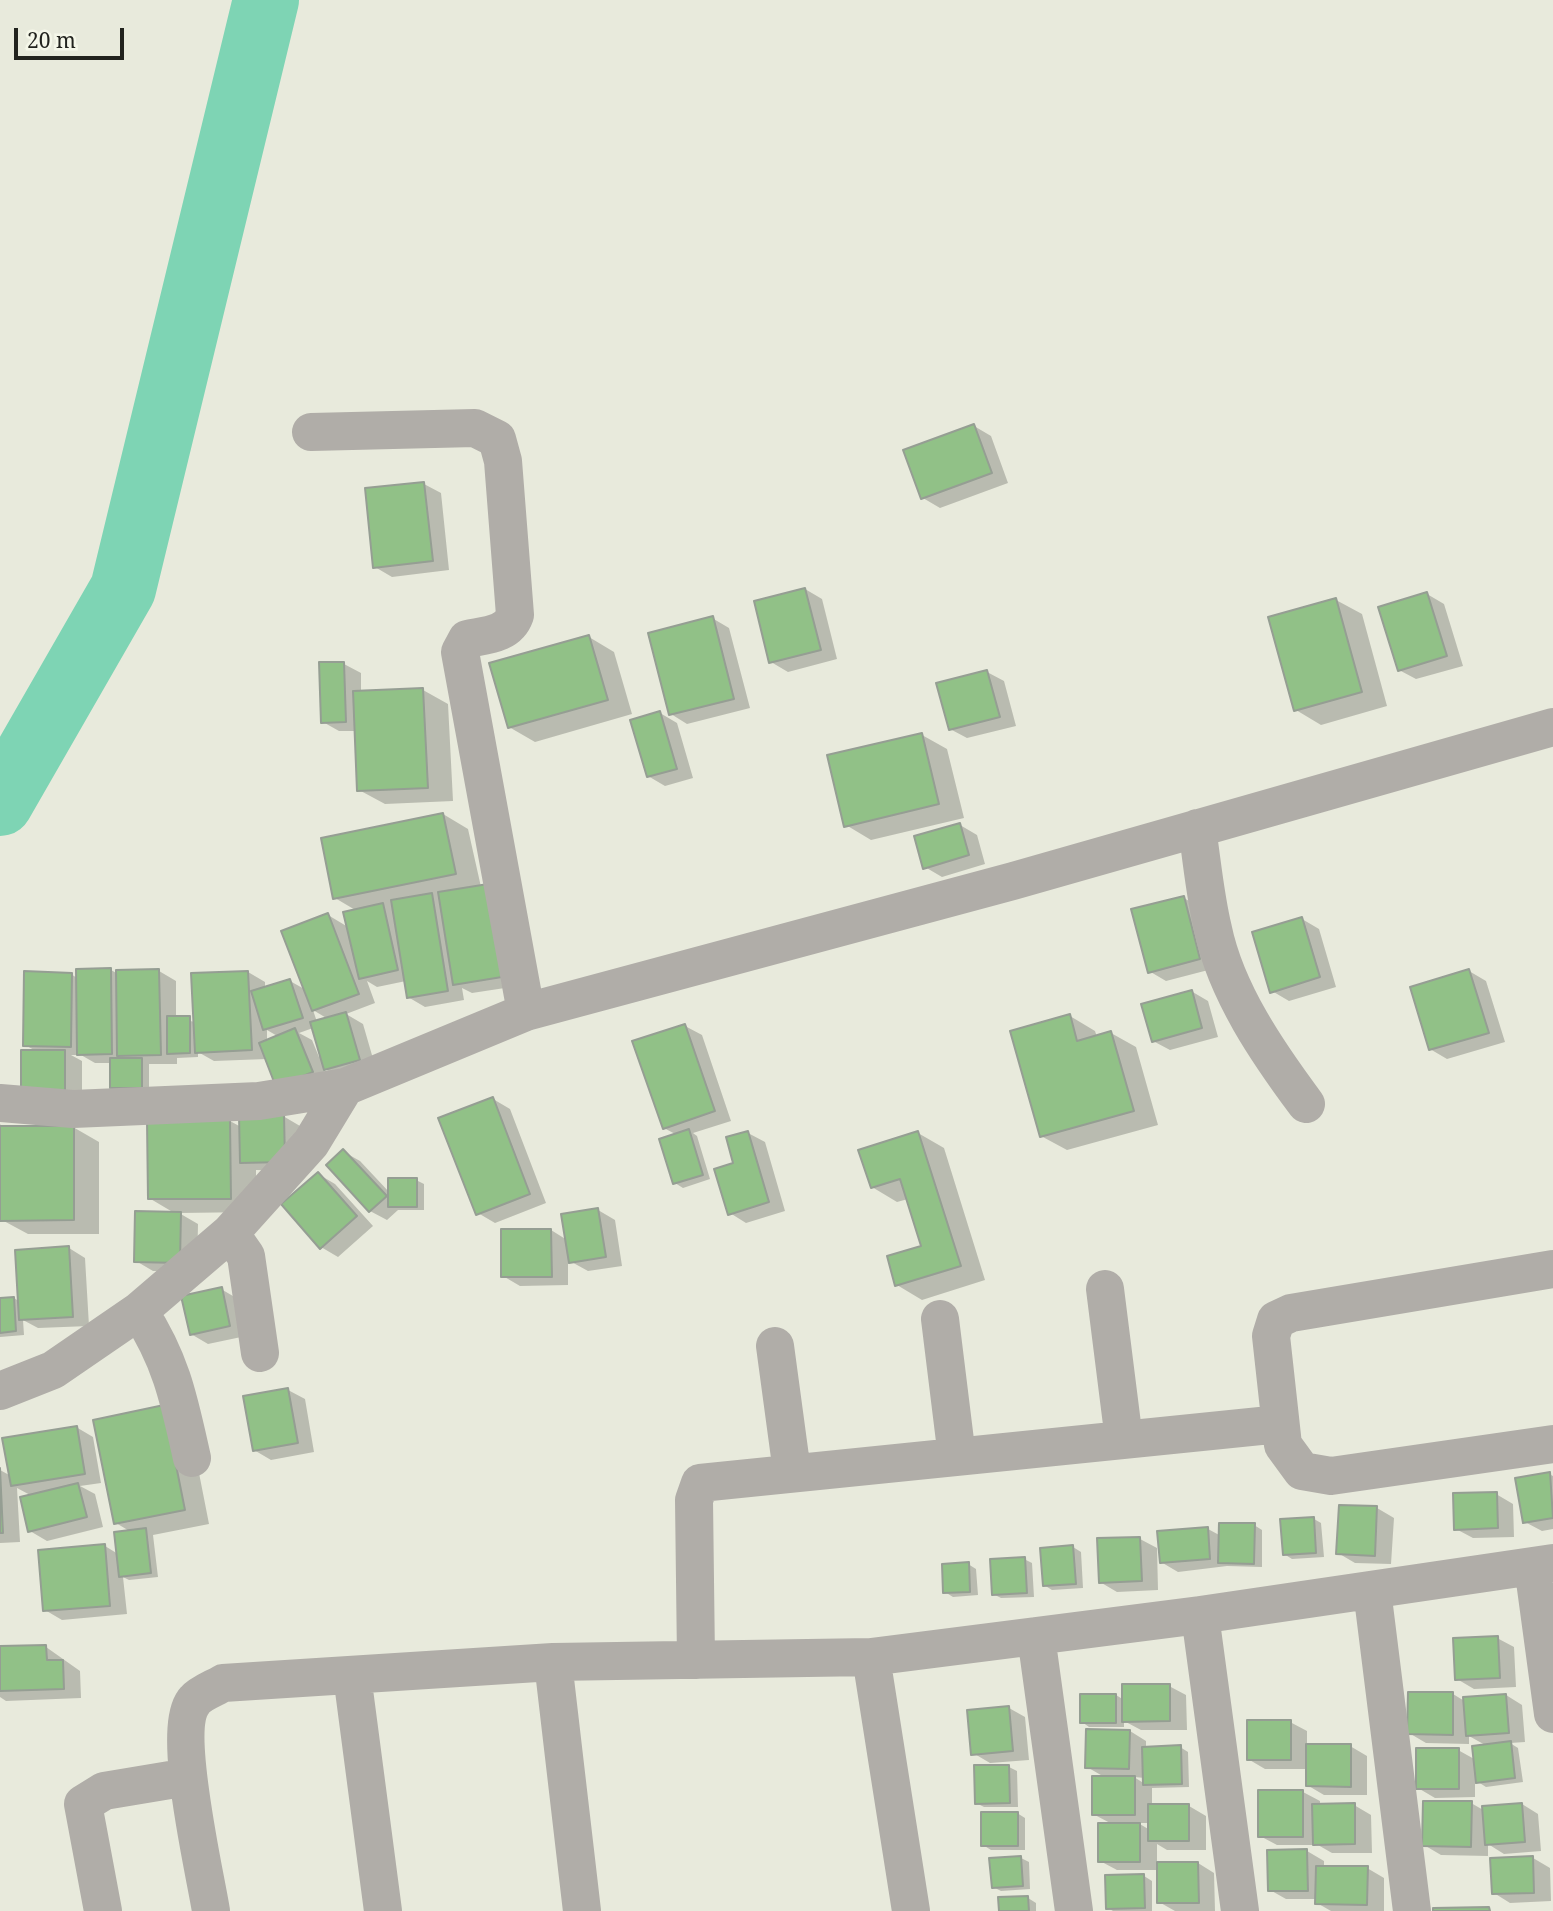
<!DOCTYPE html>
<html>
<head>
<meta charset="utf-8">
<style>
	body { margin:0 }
	#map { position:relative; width:1553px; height:1911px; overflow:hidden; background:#e8eadc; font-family:"Noto Serif",serif }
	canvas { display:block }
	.scale { position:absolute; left:14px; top:28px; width:110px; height:32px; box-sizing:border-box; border:4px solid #22231e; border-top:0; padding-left:9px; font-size:21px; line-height:24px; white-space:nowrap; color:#22231e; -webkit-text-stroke:5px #f5f7e9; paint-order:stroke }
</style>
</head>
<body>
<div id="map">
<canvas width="1553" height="1911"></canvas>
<div class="scale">20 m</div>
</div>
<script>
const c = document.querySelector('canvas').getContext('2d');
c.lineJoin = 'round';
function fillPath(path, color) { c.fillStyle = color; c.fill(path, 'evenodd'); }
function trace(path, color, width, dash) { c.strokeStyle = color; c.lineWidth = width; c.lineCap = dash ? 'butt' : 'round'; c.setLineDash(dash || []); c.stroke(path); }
const shadow = new Path2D(`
	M974 426 991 436 1008 483 940 508 923 498Z
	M424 484 441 493 449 570 392 577 375 567Z
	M805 589 822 599 837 659 788 672 771 662Z
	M1427 594 1444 604 1463 666 1416 679 1399 670Z
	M1336 600 1362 614 1387 706 1321 725 1296 710Z
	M712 618 729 628 750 708 687 724 671 714Z
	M589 637 614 652 632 714 535 742 509 727Z
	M344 664 361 673V692L423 690 448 704 453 801 385 804 359 790 357 731H339L323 722Z
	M987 672 1004 681 1016 726 967 738 950 729Z
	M660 713 677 723 693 778 665 786 648 776Z
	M922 735 947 749 964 818 871 840 846 825Z
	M443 814 468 829 481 887 518 986 472 993 462 988 464 1000 425 1007 408 997 406 981 377 987 367 981 375 1003 346 1014 363 1024 376 1069 342 1079 323 1068 328 1082 267 1059 214 1061 198 1052V1057L177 1058V1064H149V1092H120L112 1063H95L81 1055H71L82 1061V1099H40L36 1051 25 1045 71 974 77 978 111 970 118 974 159 971 176 981V1018L195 1022 248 972 265 982V989L290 981 306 990 328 915 348 927 357 911 335 898ZM313 1010 328 1019 317 1022ZM313 1028 321 1056 319 1057 312 1040 299 1033ZM267 1030 279 1037 267 1042Z
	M960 825 977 835 985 864 942 877 925 867Z
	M1184 898 1201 908 1216 968 1166 981 1149 971Z
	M1302 919 1319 929 1336 987 1289 1001 1272 991Z
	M1469 971 1486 981 1505 1042 1447 1059 1430 1049Z
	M1191 991 1208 1001 1218 1037 1170 1050 1153 1041Z
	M1070 1016 1095 1031 1097 1037 1111 1033 1136 1047 1158 1125 1067 1150 1041 1136Z
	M685 1026 702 1035 731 1121 693 1133 697 1136 710 1179 683 1188 675 1183 677 1135 664 1128Z
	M493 1099 510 1109 546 1203 495 1223 478 1213Z
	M283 1116 300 1126 301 1171 256 1170V1212L179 1213 198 1224 197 1271H153L136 1261 176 1214 149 1198 230 1121 241 1127Z
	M0 1124 3 1128 73 1127 99 1142V1234H28L2 1220Z
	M748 1133 765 1142 785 1211 746 1223 730 1213 736 1164Z
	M918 1133 944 1148 985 1280 922 1300 897 1285 924 1247 908 1199 897 1202 872 1187Z
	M344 1152 360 1161 390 1193 416 1180 424 1184V1210H398L387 1220 370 1211Z
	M318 1174 335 1184 373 1226 338 1257 321 1247Z
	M598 1210 615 1220 622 1266 588 1271 568 1260V1285L520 1286 503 1276 551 1230 567 1240Z
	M69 1248 85 1258 89 1326 38 1328 23 1320 24 1335 0 1337V1299L14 1298 20 1302Z
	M221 1289 238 1299 246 1336 208 1344 191 1334Z
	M288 1390 305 1399 314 1452 271 1460 254 1450Z
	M189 1422 209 1524 153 1535 158 1577 129 1580 123 1577 127 1614 62 1620 45 1610 105 1546 118 1554 131 1532 116 1523Z
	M76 1427 93 1437 101 1483 80 1486 95 1494 103 1527 47 1541 30 1531 32 1496 17 1488 20 1542 0 1543V1470L11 1476Z
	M1549 1474 1553 1476V1529L1542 1531 1525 1522Z
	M1496 1494 1513 1504 1514 1537 1473 1538 1456 1529Z
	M1377 1508 1394 1518 1391 1564 1355 1563 1338 1553Z
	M1314 1519 1321 1523 1324 1557 1292 1559 1284 1554Z
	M1254 1525 1262 1530V1567L1227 1566 1178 1572 1161 1562 1208 1529 1221 1536Z
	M1140 1539 1157 1548 1158 1590 1117 1592 1100 1582Z
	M1073 1547 1081 1552 1083 1588 1052 1590 1044 1585Z
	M1024 1559 1032 1563 1034 1597 1001 1598 993 1594Z
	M968 1564 976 1569 978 1595 953 1597 945 1592Z
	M1497 1638 1514 1647 1516 1687 1474 1689 1457 1679Z
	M46 1647 80 1671 81 1698 6 1701 0 1697V1648Z
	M1169 1686 1186 1695 1187 1730H1141L1124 1721V1727H1089L1082 1722V1695H1116L1124 1700Z
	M1453 1694 1466 1702 1506 1695 1522 1705 1525 1742 1510 1743 1518 1748 1523 1782 1486 1787 1475 1780V1797L1435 1798 1418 1788 1458 1750 1476 1760 1487 1746 1469 1736V1744L1426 1743 1409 1733Z
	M1009 1708 1025 1717 1029 1760 990 1763 973 1753Z
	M1290 1722 1307 1731V1745L1350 1746 1367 1756V1795H1324L1307 1785 1308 1769H1265L1248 1759Z
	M1130 1731 1146 1741V1748L1180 1747 1188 1752 1189 1787 1152 1788V1806H1189L1206 1816V1850H1167L1157 1844V1863H1198L1214 1873 1215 1911H1175L1159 1902V1870H1117L1100 1861 1112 1824 1093 1814 1106 1778 1087 1767ZM1134 1777 1145 1778V1784ZM1138 1823H1150V1830Z
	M976 1767H1009L1017 1771 1018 1807H984L976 1803Z
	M1303 1792 1320 1801V1805H1354L1371 1815 1372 1853H1332L1318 1845H1277L1260 1836Z
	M1471 1803 1485 1811 1522 1804 1538 1814 1541 1851 1504 1854 1488 1844V1856L1441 1855 1424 1845Z
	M1017 1813 1025 1818V1850H991L983 1845Z
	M1307 1851 1324 1861V1868H1367L1384 1878V1911H1331L1317 1903V1899H1286L1270 1890Z
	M1021 1858 1029 1862 1030 1889 1001 1891 993 1887Z
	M1533 1858 1550 1868 1551 1901 1510 1903 1494 1893Z
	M1144 1876 1152 1881V1911H1113L1108 1908Z
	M1028 1898 1036 1903V1911H1001Z`);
const river = new Path2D(`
	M0 803 123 589 266 0`);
const building = new Path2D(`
	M974 424 992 473 921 499 903 450Z
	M424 482 433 561 373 568 365 488Z
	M805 588 821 650 769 663 754 601Z
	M1427 592 1447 656 1398 671 1378 607Z
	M1336 598 1362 692 1294 711 1268 617Z
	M713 616 734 699 669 715 648 633Z
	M589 635 608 700 508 728 489 663Z
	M319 662H344L346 722 321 723Z
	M987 670 1000 717 949 730 936 683Z
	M423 688 428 788 357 791 353 691Z
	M660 711 677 769 647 777 630 720Z
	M922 733 939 804 844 827 827 755Z
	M443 813 456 874 333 899 321 838Z
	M960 823 969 855 923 869 914 836Z
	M488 884 502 977 453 985 438 892Z
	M432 893 448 991 407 998 391 900Z
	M1184 896 1200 959 1148 973 1131 909Z
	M383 903 398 970 359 979 343 912Z
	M328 913 359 994 312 1011 281 931Z
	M1302 917 1320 977 1270 993 1252 932Z
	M111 968 112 1054 77 1055 76 969Z
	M159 969 161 1055 117 1056 116 970Z
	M1469 969 1489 1033 1429 1050 1410 987Z
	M24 971 72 973 71 1047 23 1046Z
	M248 971 252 1050 195 1053 191 973Z
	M290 979 303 1018 263 1030 251 991Z
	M1192 990 1202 1028 1152 1042 1141 1004Z
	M346 1012 360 1060 324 1070 310 1022Z
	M1070 1014 1077 1041 1111 1031 1134 1111 1040 1137 1010 1031Z
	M167 1016H190V1053L167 1054Z
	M685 1024 715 1111 663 1129 632 1041Z
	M295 1028 313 1072 276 1087 259 1043Z
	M21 1050H65V1090H21Z
	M110 1058H142V1088H110Z
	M493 1097 530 1194 476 1215 438 1118Z
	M284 1114 285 1162 240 1163 239 1115Z
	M230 1119 231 1199H148L147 1120Z
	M0 1126H74V1220L0 1221Z
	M689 1129 703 1175 673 1184 659 1139Z
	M748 1131 769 1202 728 1215 714 1169 733 1163 726 1137Z
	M918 1131 961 1266 895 1286 887 1256 921 1246 900 1179 871 1188 858 1150Z
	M343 1149 387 1196 369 1212 326 1165Z
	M318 1172 357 1216 320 1249 281 1204Z
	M388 1178H417V1207H388Z
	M598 1208 606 1257 569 1263 561 1214Z
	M135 1211 181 1212 180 1263 134 1262Z
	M501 1229H551L552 1277H501Z
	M69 1246 73 1317 19 1320 15 1250Z
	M222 1287 230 1326 190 1335 181 1296Z
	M14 1297 16 1331 0 1333V1298Z
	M288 1388 298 1443 253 1451 243 1396Z
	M164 1405 185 1510 114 1524 93 1420Z
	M77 1426 85 1474 11 1486 2 1438Z
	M0 1468 3 1533H0Z
	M1550 1472 1553 1518 1523 1523 1515 1478Z
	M78 1483 87 1517 28 1532 20 1497Z
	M1497 1492 1498 1528 1454 1530 1453 1493Z
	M1339 1505 1377 1506 1375 1556 1336 1554Z
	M1314 1517 1316 1553 1283 1555 1280 1519Z
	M1219 1523H1255L1254 1564 1218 1563Z
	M1208 1527 1210 1559 1160 1563 1157 1531Z
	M146 1528 151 1573 119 1577 114 1532Z
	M1140 1537 1142 1581 1099 1583 1097 1538Z
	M105 1544 110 1606 43 1611 38 1550Z
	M1073 1545 1076 1584 1043 1586 1040 1548Z
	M1025 1557 1027 1593 992 1595 990 1559Z
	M969 1562 970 1592 943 1593 942 1564Z
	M1498 1636 1500 1678 1455 1680 1453 1638Z
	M46 1645 47 1660H63L64 1689 0 1691V1646Z
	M1122 1684H1170V1721L1122 1722Z
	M1408 1692H1453V1735L1407 1734Z
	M1080 1694H1116V1723H1080Z
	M1506 1694 1509 1733 1466 1736 1463 1697Z
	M1009 1706 1013 1751 971 1755 967 1710Z
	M1247 1720H1291V1760H1247Z
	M1086 1729 1130 1730 1129 1769 1085 1768Z
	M1511 1741 1515 1778 1476 1783 1472 1746Z
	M1306 1744H1351V1787L1306 1786Z
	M1181 1745 1182 1784 1143 1785 1142 1747Z
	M1416 1748H1459V1789H1416Z
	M974 1765H1009L1010 1803 975 1804Z
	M1092 1776H1135V1815H1092Z
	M1258 1790H1303V1837H1258Z
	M1423 1801H1472L1471 1847 1422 1846Z
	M1355 1803V1844L1313 1845 1312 1804Z
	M1522 1803 1525 1842 1485 1845 1482 1806Z
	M1148 1804H1189V1841H1148Z
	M981 1812H1018V1846H981Z
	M1098 1823H1140V1862H1098Z
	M1307 1849 1308 1891H1268L1267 1850Z
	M1021 1856 1023 1886 992 1888 989 1858Z
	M1533 1856 1534 1893 1492 1894 1490 1858Z
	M1157 1862H1198L1199 1903H1157Z
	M1316 1866H1368L1367 1905 1315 1904Z
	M1144 1874 1145 1908 1106 1909 1105 1875Z
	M1028 1896 1029 1911H999L998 1897Z
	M1489 1907 1490 1911H1433V1908Z`);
const street = new Path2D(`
	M311 432 475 428 497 439 503 461 515 615C508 635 486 635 467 639L460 652 526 1012
	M1197 828C1202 861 1205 896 1213 929 1226 992 1268 1053 1306 1104
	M0 1103 73 1109 259 1101 345 1087 526 1012 1013 881 1553 727
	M230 1233 246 1256 260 1353
	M1553 1269 1291 1313 1276 1320 1271 1336 1283 1445 1302 1471 1331 1476 1553 1444
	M1105 1289 1124 1440
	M139 1311C172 1362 179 1400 192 1458
	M940 1319 957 1457
	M775 1346 792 1472
	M0 1391 53 1370 139 1311 230 1233 311 1143 345 1087
	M1533 1566 1553 1714
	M1372 1590 1412 1911
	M1200 1615 1240 1911
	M696 1660 694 1500 700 1483 1280 1424
	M553 1662 582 1911
	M352 1675 383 1911
	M103 1911 83 1804 104 1791 188 1777
	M211 1911C205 1872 170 1727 195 1700 201 1693 215 1688 223 1683L553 1662 871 1657
	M911 1911 871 1657 1036 1636
	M1074 1911 1036 1636 1200 1615 1553 1563`);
fillPath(shadow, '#0003');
trace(river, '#7ed4b4', 66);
fillPath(building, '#91c187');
trace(building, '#959e93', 2);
trace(street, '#b0ada8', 38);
</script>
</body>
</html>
